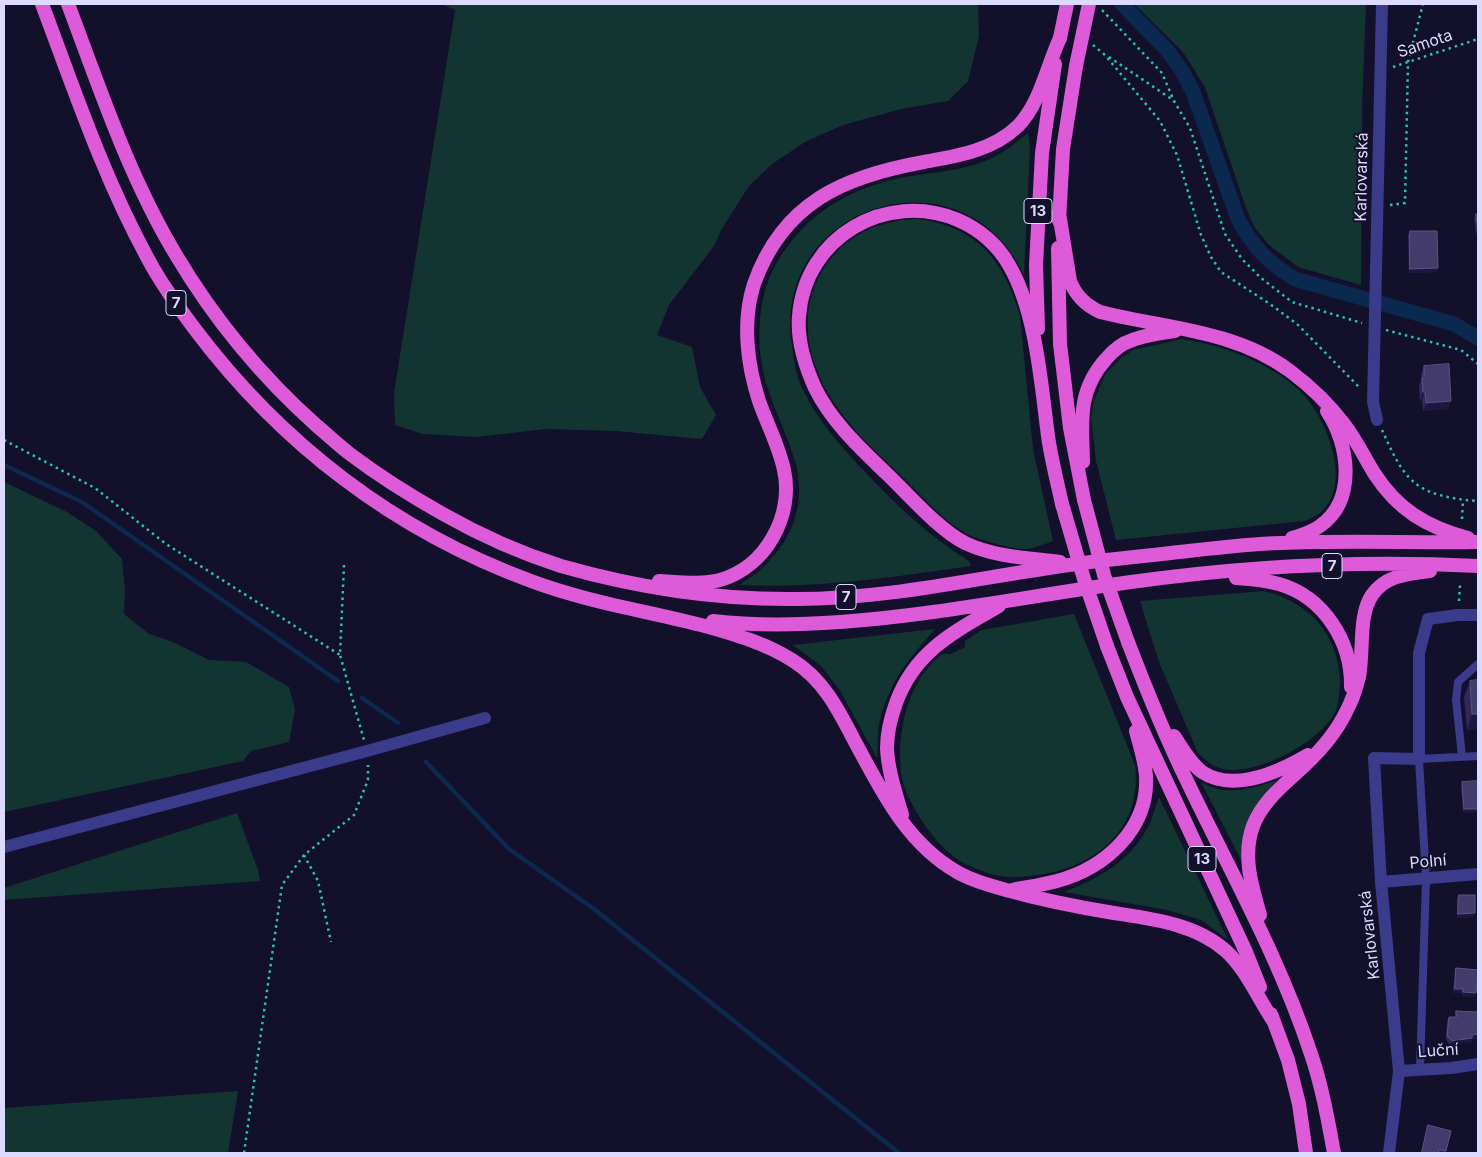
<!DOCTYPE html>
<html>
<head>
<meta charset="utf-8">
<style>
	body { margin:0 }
	#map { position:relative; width:1482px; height:1157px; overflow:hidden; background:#13102b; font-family:Inter,sans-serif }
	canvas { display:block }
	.frame { position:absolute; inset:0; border:5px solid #dcdaff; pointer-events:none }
</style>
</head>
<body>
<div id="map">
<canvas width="1482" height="1157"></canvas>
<div class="frame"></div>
</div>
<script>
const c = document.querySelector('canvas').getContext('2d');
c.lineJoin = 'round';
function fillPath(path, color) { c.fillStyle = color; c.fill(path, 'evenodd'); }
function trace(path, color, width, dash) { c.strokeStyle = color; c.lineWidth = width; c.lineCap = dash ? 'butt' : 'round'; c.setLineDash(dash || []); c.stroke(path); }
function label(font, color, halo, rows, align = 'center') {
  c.font = font + ' Inter,sans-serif'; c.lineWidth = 4; c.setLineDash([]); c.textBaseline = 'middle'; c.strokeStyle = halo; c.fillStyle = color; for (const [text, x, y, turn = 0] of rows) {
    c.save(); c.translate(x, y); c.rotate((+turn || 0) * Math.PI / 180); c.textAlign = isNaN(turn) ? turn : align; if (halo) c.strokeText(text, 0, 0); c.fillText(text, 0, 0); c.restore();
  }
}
const green = new Path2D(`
	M442 4H978L979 36 968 81 948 101 901 109 843 125 805 142 772 164 749 186 721 230 714 246 669 305 657 335 692 347 700 387 716 415 702 439 616 431 546 429 475 437 423 434 395 425 394 393 455 10Z
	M1134 4H1366L1362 109 1361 285 1298 267 1269 245 1255 228 1246 208 1205 87 1183 52Z
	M1028 133 1030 147 1024 275C963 144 770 204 792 346 794 361 796 376 803 390 818 421 842 448 866 473 898 507 930 537 969 561L971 566C894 577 817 589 739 585 781 560 809 516 796 465 787 431 768 400 762 365 756 330 760 289 779 259 805 218 837 196 883 182 918 172 957 174 990 159 1004 152 1016 143 1028 133Z
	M918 219C978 227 1004 261 1020 316L1033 449 1053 541C1044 544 1036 548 1027 549 1015 550 980 540 969 535 944 522 925 499 906 480 884 459 861 439 843 415 806 367 791 305 834 255 856 230 886 220 918 219Z
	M1182 339C1225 346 1266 361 1299 390 1330 419 1361 504 1304 521L1116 540 1096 461 1091 418 1094 400 1106 373 1120 359 1133 350Z
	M4 482 67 512 96 531 122 559 125 591 124 614 149 634 173 642 209 660 246 662 289 687 295 709 289 742 251 751 243 761 4 812Z
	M1264 591C1308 602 1338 633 1340 680 1340 689 1339 701 1336 710 1323 741 1257 776 1223 769 1213 767 1205 760 1198 753L1159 662 1140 601Z
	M1074 614 1135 765C1143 828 1096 868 1037 875 1024 877 1008 878 995 875 986 873 968 866 960 861 938 848 912 810 904 786 900 773 899 750 901 737 905 704 916 675 942 654H951L965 647V641L982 630Z
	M935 629C909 659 890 680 880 720 877 732 878 746 877 758L839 689 821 666 793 645Z
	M1277 780 1254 810 1244 834 1241 860 1201 782C1226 797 1251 789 1277 780Z
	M1159 797 1228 940 1201 920 1167 910 1064 892C1100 878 1129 862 1148 827 1153 818 1155 807 1159 797Z
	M237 813 258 870 260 881 4 900V888Z
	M238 1091 228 1153H4V1108Z`);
const stream = new Path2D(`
	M4 465 82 502 338 681
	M362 698 398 723
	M426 762 509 849 594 909 899 1153`);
const canal = new Path2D(`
	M1122 4 1167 50 1182 71 1193 92 1238 219C1253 247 1267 262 1295 279L1454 324 1478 338`);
const path = new Path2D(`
	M1102 10 1162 73 1174 101 1190 128 1225 234 1242 259 1261 278 1292 302 1362 323
	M1093 45 1105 55 1160 121 1177 155 1201 235 1211 257 1221 272 1270 304 1297 324 1360 388
	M1109 57 1173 100
	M1393 67 1478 39
	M1390 205 1405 203 1408 62 1423 4
	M1386 330 1461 350 1478 364
	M1382 430C1391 449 1399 470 1415 483 1430 496 1460 500 1478 501
	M4 440 95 488 166 544 340 655
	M1462 519 1463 500
	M344 565 340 655 364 740
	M1459 601 1460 585
	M304 855 318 881 331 942
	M244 1153 282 885 304 855 354 815 368 780V765`);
const service = new Path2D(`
	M1462 757 1456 700 1458 682 1478 664
	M1420 1069 1426 879 1419 759 1478 756`);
const minor = new Path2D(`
	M1377 420 1373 402 1382 4
	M1381 882 1478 874
	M1399 1071 1451 1068 1478 1064
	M1389 1153 1399 1071 1381 882 1374 758 1419 759V653L1428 619 1458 615H1478`);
const tertiary = new Path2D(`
	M4 847 367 751 485 718`);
const trunk = new Path2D(`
	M42 4C74 89 103 176 147 257 160 282 177 305 194 328 281 444 395 531 531 581 587 602 647 611 705 626 736 635 765 643 792 660 823 679 838 709 854 740 881 790 906 843 957 872 972 881 989 885 1006 890 1042 900 1077 907 1114 913 1153 919 1196 924 1226 951 1246 969 1259 1000 1274 1022
	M68 4C100 89 129 177 176 255 214 319 262 377 317 426 328 435 338 445 350 454 379 476 411 496 443 514 480 535 520 553 561 566 638 588 717 600 797 599 892 599 984 576 1077 564 1108 559 1139 557 1171 553 1207 549 1244 544 1281 543 1347 540 1413 543 1478 542
	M1059 213 1070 281C1076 296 1085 305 1100 312 1164 328 1235 330 1290 371 1310 386 1329 404 1344 424 1356 439 1364 457 1374 473 1397 509 1426 527 1468 538
	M1059 221 1063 149 1076 66
	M1058 248 1060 344 1070 428 1084 500
	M1038 329 1036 265 1042 153 1055 64
	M1083 462C1082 422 1077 391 1106 359 1112 352 1120 344 1130 341 1144 335 1161 333 1175 331
	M1292 538C1302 535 1312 532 1320 526 1357 500 1349 444 1327 411
	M1060 562C1029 558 994 557 965 543 939 530 908 494 886 473 860 448 831 421 815 388 805 366 797 341 799 316 805 237 886 190 958 220 979 229 998 245 1009 265 1036 311 1041 383 1048 436 1051 458 1057 481 1062 504
	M1236 578C1251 579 1265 580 1279 584 1324 597 1352 642 1351 687
	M659 581C679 582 701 585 720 580 766 567 794 515 784 470 779 446 767 424 759 401 747 364 742 321 754 284 783 202 845 176 924 162 957 156 992 151 1018 126 1040 104 1047 66 1060 38
	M713 621C755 626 798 625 840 622 938 615 1034 595 1131 582 1245 566 1363 560 1478 566
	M1128 642C1146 689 1165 736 1187 781 1230 871 1280 959 1311 1054 1322 1086 1328 1120 1334 1153
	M1107 646 1127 697 1246 952 1260 987
	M1174 736C1182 748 1190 763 1202 772 1234 793 1279 772 1308 755
	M902 815C896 794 888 771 887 748 887 733 891 717 896 703 915 651 954 632 999 606
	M1012 890C1027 887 1042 885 1057 881 1105 868 1149 829 1146 776 1145 761 1140 746 1136 731
	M1260 915C1252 886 1242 856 1253 826 1263 800 1285 784 1304 766 1321 750 1336 733 1346 712 1352 701 1356 689 1359 677 1364 651 1358 616 1372 595 1386 575 1408 574 1430 571
	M1271 1014 1288 1060 1299 1104 1306 1153`);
const trunkBridge = new Path2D(`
	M1060 38 1067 4
	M1076 66 1089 4
	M1084 500 1104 575 1128 642
	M1062 504 1084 579 1107 646`);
const wall = new Path2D(`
	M1476 214H1478V233H1476L1474 219Z
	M1410 231 1437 272 1409 273 1408 235Z
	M1424 366 1451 401 1448 409 1423 411 1422 400 1420 401 1419 386 1421 380V374Z
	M1470 681 1478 729 1467 730 1464 697Z
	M1478 781 1463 813 1461 786 1462 782Z
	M1459 895 1475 913 1473 917 1457 918V899Z
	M1456 968 1476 993 1474 997 1462 996V993H1453L1455 972Z
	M1456 1011 1478 1012V1038L1472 1039 1471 1042 1450 1045 1446 1040 1447 1021 1449 1017H1455Z
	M1428 1125 1446 1151 1445 1153H1421Z`);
const shadedWall = new Path2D(`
	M1438 268 1437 272 1409 273 1410 269Z
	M1423 392H1425L1422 400 1420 401Z
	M1451 401 1448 409 1423 411 1426 403Z
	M1472 714H1478V729L1467 730Z
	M1464 809H1478V813H1463Z
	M1475 913 1473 917 1457 918 1458 914Z
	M1455 989H1463L1462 993H1453Z
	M1463 992 1476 993 1474 997 1462 996Z
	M1478 1034V1038L1472 1039 1471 1042 1450 1045 1452 1041Z`);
const building = new Path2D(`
	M1476 214H1478V229Z
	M1410 231H1437L1438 268 1410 269Z
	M1449 364 1451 401 1426 403 1425 392H1423L1422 378H1424V366Z
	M1478 680V714H1472L1470 681Z
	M1478 781V809H1464L1462 782Z
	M1459 895H1475V913L1458 914Z
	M1456 968 1478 970 1476 993 1463 992V989H1455Z
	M1456 1011 1478 1012V1034L1472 1035V1038L1452 1041 1447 1036 1449 1017H1456Z
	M1428 1125 1451 1131 1446 1151 1439 1149 1438 1153H1422Z`);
const shields = [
	[1038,211,28],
	[176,303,20],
	[1332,566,20],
	[846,597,20],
	[1202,859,28]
];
const shieldNames = [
	["13",1038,211],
	["7",176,303],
	["7",1332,566],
	["7",846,597],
	["13",1202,859]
];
const streetNames = [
	["Samota",1425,44,-19],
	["Karlovarská",1362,177,-89],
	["Polní",1428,862,-5],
	["Karlovarská",1370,935,-96],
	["Luční",1438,1051,-4]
];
fillPath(green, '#133532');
trace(stream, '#0b284f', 4.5);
trace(canal, '#0b284f', 15);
trace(path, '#2cc1af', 2.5, [2.5, 4]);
trace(service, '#3a3b8b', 8);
trace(minor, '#3a3b8b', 12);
trace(tertiary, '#3a3b8b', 12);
trace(trunk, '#dd5bd8', 14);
trace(trunkBridge, '#dd5bd8', 14);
fillPath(wall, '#2f2859');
fillPath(shadedWall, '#1c173f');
fillPath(building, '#423b6b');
trace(building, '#5a5482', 1);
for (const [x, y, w] of shields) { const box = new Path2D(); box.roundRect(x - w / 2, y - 12.5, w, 25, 4); c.fillStyle = '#13102b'; c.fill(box); trace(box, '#dcdaff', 1); }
label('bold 15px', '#dcdaff', null, shieldNames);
label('16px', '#dcdaff', '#13102b', streetNames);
</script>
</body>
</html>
